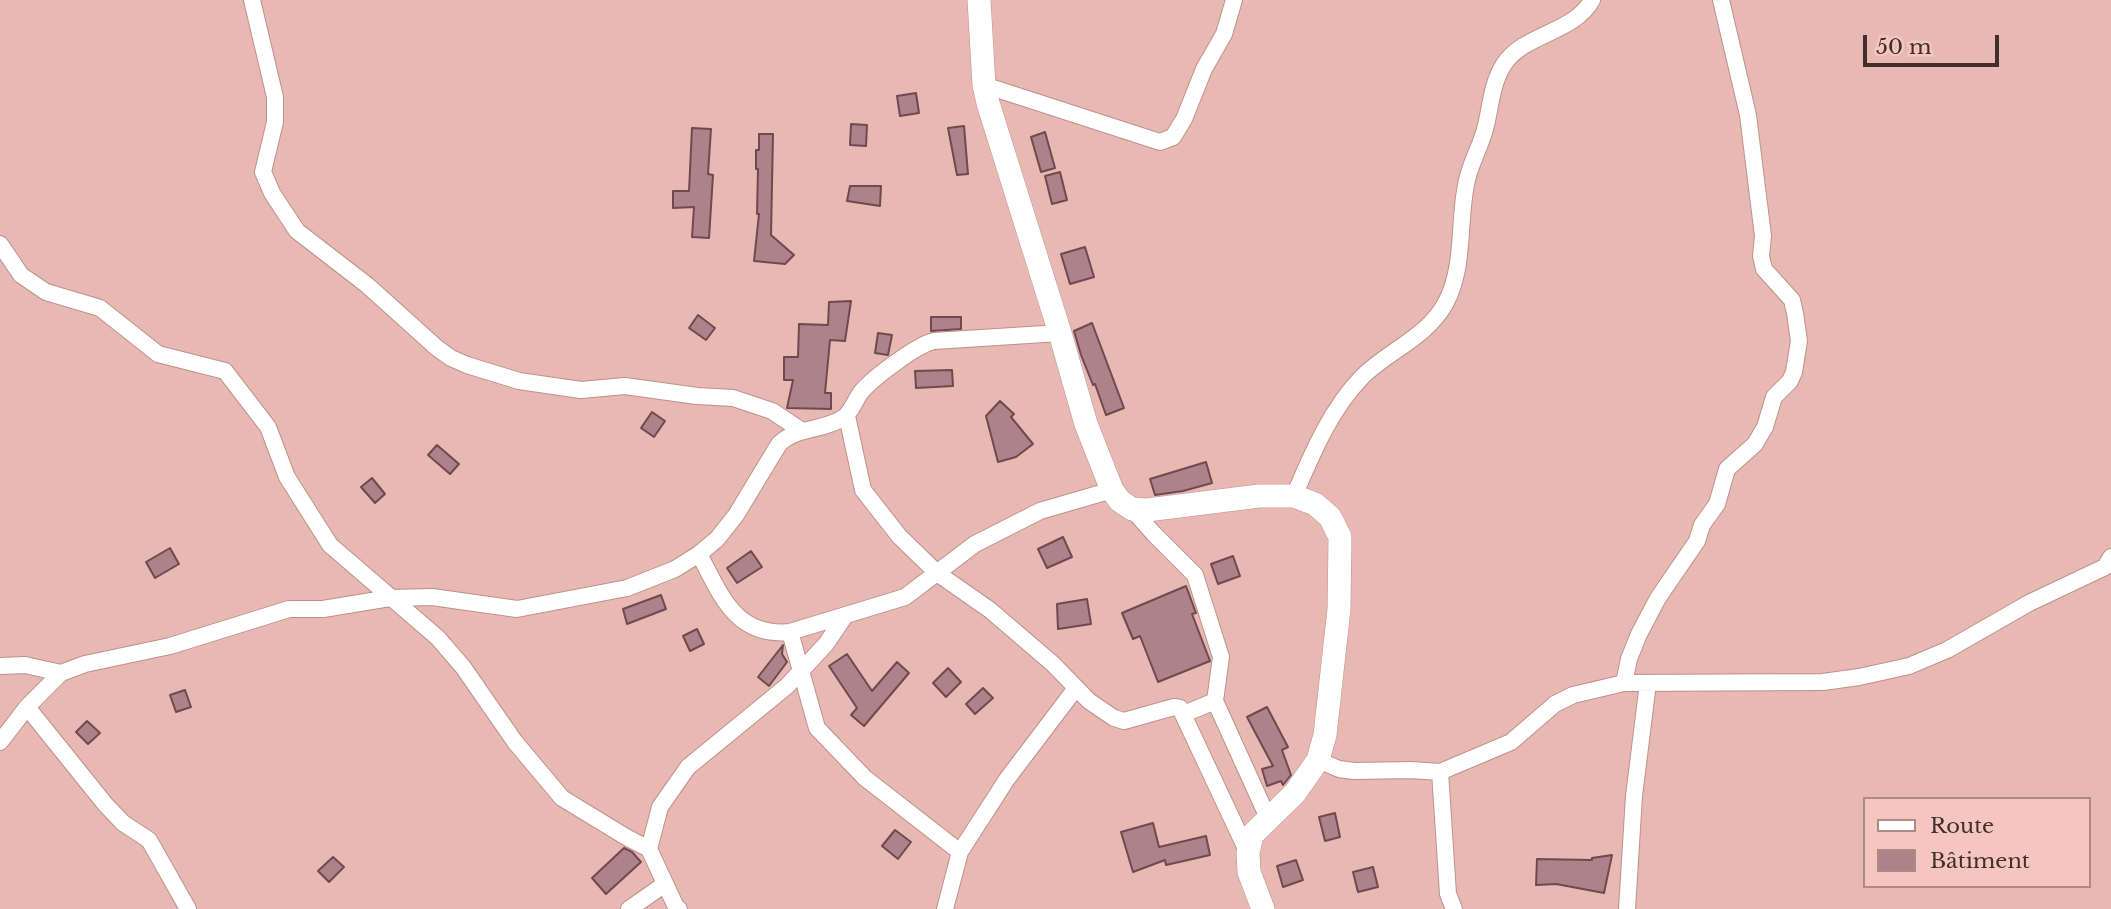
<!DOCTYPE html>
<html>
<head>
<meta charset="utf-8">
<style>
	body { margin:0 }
	#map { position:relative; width:2111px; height:909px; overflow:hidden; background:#e7b9b2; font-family:"Libre Baskerville",serif }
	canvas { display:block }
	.legend { position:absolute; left:1863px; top:797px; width:228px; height:91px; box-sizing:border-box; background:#f5c6bf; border:2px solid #ad8a84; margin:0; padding:9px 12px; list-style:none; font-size:21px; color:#412f2c }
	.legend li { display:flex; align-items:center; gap:14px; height:35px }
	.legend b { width:35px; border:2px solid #ad8a84 }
	.scale { position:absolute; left:1863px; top:35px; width:136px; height:32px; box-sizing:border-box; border:4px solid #412f2c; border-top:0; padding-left:9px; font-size:21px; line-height:24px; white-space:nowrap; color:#412f2c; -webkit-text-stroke:5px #f5c6bf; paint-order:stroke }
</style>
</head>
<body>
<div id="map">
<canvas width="2111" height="909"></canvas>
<ul class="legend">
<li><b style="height:9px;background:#fff"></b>Route</li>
<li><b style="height:19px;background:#ad8289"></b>Bâtiment</li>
</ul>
<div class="scale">50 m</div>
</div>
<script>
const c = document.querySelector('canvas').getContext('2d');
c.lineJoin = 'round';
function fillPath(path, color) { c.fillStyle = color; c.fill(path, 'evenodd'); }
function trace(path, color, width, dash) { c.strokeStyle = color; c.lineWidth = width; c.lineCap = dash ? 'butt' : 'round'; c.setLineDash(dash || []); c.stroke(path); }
const building = new Path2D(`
	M916 93 919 113 900 116 897 96Z
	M851 124 867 125 866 146 850 145Z
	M964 126 968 174 957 175 948 128Z
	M692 128 711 129 708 174 713 175 709 238 692 237 694 207 673 208V191H689Z
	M1045 132 1055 168 1041 172 1031 137Z
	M759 134H773L771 235 794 255 785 264 754 261 759 214H757L758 169H756V150H759Z
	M1060 172 1067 200 1052 204 1045 176Z
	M850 186H881L880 206 847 201Z
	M1085 247 1094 277 1070 284 1061 254Z
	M851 301 845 341 830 340 825 393H831V409L787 408 793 380H784V357H798L799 324 828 325 829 302Z
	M698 315 715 328 706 340 689 328Z
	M931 317H961V329L931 331Z
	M1092 323 1124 408 1106 415 1095 384 1093 385 1081 355 1074 331Z
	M878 333 892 335 888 355 875 353Z
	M952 370 953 386 916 388 915 371Z
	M1000 401 1014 414 1011 417 1033 444 1016 457 998 462 986 416Z
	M652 412 665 421 654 437 641 428Z
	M437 445 459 464 450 474 428 455Z
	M1206 462 1212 483 1183 491 1155 495 1150 479Z
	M372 478 385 494 375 503 361 487Z
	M1063 537 1072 557 1047 568 1038 549Z
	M170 548 179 564 155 578 146 562Z
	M751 551 762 567 737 583 727 568Z
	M1233 556 1240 576 1218 584 1211 564Z
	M1186 586 1196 613 1192 614 1210 661 1158 682 1140 636 1133 639 1122 613Z
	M661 595 666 609 627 624 623 609Z
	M1087 599 1091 624 1058 629 1057 604Z
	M697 629 704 644 690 651 683 636Z
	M783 645 782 654 787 662 769 686 758 677Z
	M847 654 872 691 897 662 909 673 864 726 851 715 857 708 829 666Z
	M948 668 961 682 946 697 933 683Z
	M983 688 993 698 975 714 966 704Z
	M185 690 191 707 176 712 170 695Z
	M1267 707 1288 747 1282 750 1291 775 1283 785 1281 781 1267 786 1262 769 1273 766 1247 717Z
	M87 721 100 733 88 744 76 732Z
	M1335 813 1340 837 1325 841 1319 817Z
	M1153 823 1159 847 1206 836 1210 855 1166 865 1165 860 1133 872 1121 832Z
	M895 830 911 842 898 859 882 846Z
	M624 848 632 852 641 862 606 894 592 878Z
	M1612 855 1604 893 1556 884 1536 885 1537 859 1592 860V858Z
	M333 857 344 867 329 882 318 871Z
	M1296 860 1303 880 1283 887 1277 866Z
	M1373 867 1378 887 1358 892 1353 872Z`);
const street = new Path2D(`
	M252 0 275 97V122L263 172 272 193 297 231 367 285 437 348 451 358 467 365 519 381 581 390 625 386 697 396 733 398 772 411 802 431
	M984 85 1160 142 1173 137 1184 119 1204 69 1224 34 1234 0
	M0 244 21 275 46 292 100 308 158 354 225 371 268 427 287 477 330 545 438 638 463 667 515 742 562 798 626 837 649 849
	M847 416 863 490 899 536 937 573 990 610 1053 664 1089 701 1114 718 1124 721 1174 707 1180 708 1248 853
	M1294 496C1312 454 1330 410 1362 377 1388 351 1427 337 1445 304 1465 268 1458 224 1466 185 1469 164 1482 145 1486 125 1491 104 1492 83 1504 64 1525 33 1574 33 1592 0
	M1132 509 1154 534 1195 575 1221 657 1215 701 1268 818
	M699 554C721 595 735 637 790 632L905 597 975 544 1040 511 1112 490
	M790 632 817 728 865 778 960 852
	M0 666 25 665 61 673 85 664 170 646 289 609H323L390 598 432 597 517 609 627 588 675 569 699 554 717 539 736 515 779 444C796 427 823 431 843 418 852 412 855 399 862 391 873 378 918 344 934 341L1060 333
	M1624 683 1629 659 1639 634 1658 598 1697 541 1702 525 1717 504 1727 469 1755 444 1765 427 1774 397 1790 381 1794 372 1799 341 1795 313 1792 300 1764 269 1761 256 1763 236 1748 115 1721 0
	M27 707 105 804 123 823 149 840 188 909
	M1184 714 1215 701
	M0 742 27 707 61 673
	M1318 760 1339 769 1354 771 1410 770 1440 772 1511 742 1555 704 1573 695 1624 683 1823 682 1859 677 1909 666 1947 650 2029 603 2105 567 2111 557
	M1440 772 1448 894 1454 909
	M629 909 665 884
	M679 909 676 907 649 849 660 807 688 767 787 686 826 644 845 616
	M945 909 960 852 1007 779 1076 688
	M1627 909 1634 796 1648 683`);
const secondary = new Path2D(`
	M979 0 984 85 988 103 1060 333 1086 424 1112 490 1120 501 1132 509 1147 510 1259 496H1294L1315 504 1330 517 1340 537 1339 609 1325 735 1318 760 1295 793 1252 835 1248 853 1249 872 1263 909`);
fillPath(building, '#ad8289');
trace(building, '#704950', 2);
trace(street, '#bd918b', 18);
trace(secondary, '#bd918b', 24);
trace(street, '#fff', 16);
trace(secondary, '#fff', 23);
</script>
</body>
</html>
